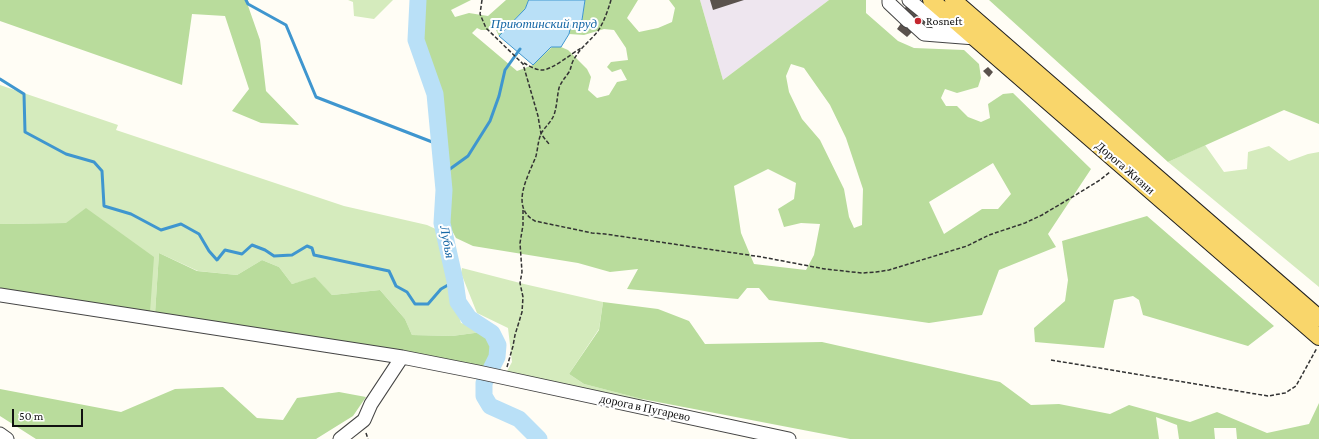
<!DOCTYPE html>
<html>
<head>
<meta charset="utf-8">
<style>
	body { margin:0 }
	#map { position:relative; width:1319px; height:439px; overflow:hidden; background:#fffdf5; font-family:"Crimson Pro",serif }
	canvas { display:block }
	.scale { position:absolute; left:12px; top:409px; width:71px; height:18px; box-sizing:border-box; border:2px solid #111; border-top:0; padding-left:5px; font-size:12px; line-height:14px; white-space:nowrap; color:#111; -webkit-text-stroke:3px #fff; paint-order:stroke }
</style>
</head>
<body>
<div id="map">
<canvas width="1319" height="439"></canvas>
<div class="scale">50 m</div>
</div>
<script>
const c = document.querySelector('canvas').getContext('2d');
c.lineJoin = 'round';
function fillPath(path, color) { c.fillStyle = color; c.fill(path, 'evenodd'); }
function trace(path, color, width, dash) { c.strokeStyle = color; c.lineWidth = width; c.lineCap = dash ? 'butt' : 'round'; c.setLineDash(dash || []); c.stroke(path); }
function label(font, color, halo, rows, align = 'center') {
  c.font = font + ' "Crimson Pro",serif'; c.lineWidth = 4; c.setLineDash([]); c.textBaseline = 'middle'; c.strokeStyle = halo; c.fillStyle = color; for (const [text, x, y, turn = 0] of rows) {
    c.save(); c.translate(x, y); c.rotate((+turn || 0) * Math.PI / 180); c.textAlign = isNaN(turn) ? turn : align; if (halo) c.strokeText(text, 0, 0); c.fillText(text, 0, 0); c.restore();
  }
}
const industrial = new Path2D(`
	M700 0H829L723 80Z`);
const green = new Path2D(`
	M348 0H393L374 19 354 16 353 2Z
	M0 85 118 125 116 130 344 206 427 225 440 231C445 264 451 291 461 323L478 327 482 332 452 336 412 335 405 319 380 290 332 295 315 278 292 284 279 267 262 260 237 275 198 271 159 253 155 314 150 312 66 223 0 224Z
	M1205 145 1224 172 1247 169 1248 152 1269 146 1289 161 1308 154 1319 152V287L1168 162Z
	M462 268 524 284 603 302 599 329 569 374 584 384 643 399 639 402 506 373 512 362 508 328 477 313 461 273Z`);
const forest = new Path2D(`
	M0 0H246L260 40 266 91 299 125 261 123 232 111 249 89 225 16 192 14 182 85 0 21Z
	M424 0H471L451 10 455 17 469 13 488 16 506 0H529L525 9 499 36 496 30H481L477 28 472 33 517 71 533 65 552 47H561L568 50 587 69 591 77 588 90 597 98 609 95 617 82 627 80 621 69 612 72 607 67 611 62 628 60 626 48 614 30 604 29 584 35 569 34 571 25 582 20 585 0H638L627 18 639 32 658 28 672 22 675 8 669 0H700L723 80 829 0H866V13L898 41 914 48 964 50 979 64 981 78 978 87 957 93 945 89 941 98 946 106H957L968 117 981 122 990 118 988 104 1003 94 1013 93 1091 169 1048 234 1056 247 999 270 982 315 929 323 769 300 759 288H747L738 299 627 289 638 269 610 272 578 263 473 246 456 238 449 225 447 145 441 94 424 42ZM791 64 804 68 830 105 846 138 863 189 862 225 854 228 849 217 844 189 820 140 802 119 789 92 786 76ZM993 163 1011 194 998 209H982L944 234 929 202ZM768 169 796 183 794 199 778 209 784 227 801 223 820 224 814 255 806 270 754 264 741 233 734 186Z
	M989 0H1319V124L1284 110 1168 162Z
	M86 208 154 257 150 312 0 290V224L66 223Z
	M1147 216 1274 326 1248 346 1143 315 1139 300 1133 296 1114 300 1104 348 1035 342 1034 328 1065 301 1068 280 1062 241Z
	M159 253 197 271 237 275 262 260 279 267 292 284 315 277 332 295 380 290 405 319 412 335 452 336 482 332 492 338 494 353 483 368 155 314Z
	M603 302 658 309 689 321 705 344 822 342 1000 382 1031 405 1059 404 1110 414 1129 405 1190 422 1217 412 1267 433 1309 424 1319 403V439H1237L1236 428H1214L1215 439H1179L1177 425 1156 417 1159 439H850L642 399 584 384 569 374 599 330Z
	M223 387 257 418 283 420 297 398 339 392 366 397 353 416 316 439H36L0 416V389L121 412 175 389Z`);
const water = new Path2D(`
	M529 0H585L582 20 571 25 569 34 561 47H551L533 65 499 36 525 9Z`);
const stream = new Path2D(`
	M246 0 248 4 286 25 316 97 440 145
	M0 79 24 94 25 132 66 154 94 162 102 171 104 206 131 214 161 230 181 224 199 234 209 251 217 260 225 250 242 254 252 245 265 250 274 256 292 255 307 246 312 248 314 255 389 271 396 286 407 292 415 304H428L441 289 455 281
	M443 174 468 156 490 121 499 96 505 70 520 49`);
const river = new Path2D(`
	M418 0 416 40 435 94 444 190 442 223 455 281 458 302 469 318 492 333 498 345 497 357 484 383V396L490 406 519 419 539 439`);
const building = new Path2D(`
	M710 0H744L713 10Z
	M908 4 929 21 922 29 914 23 909 29 912 32 907 37 897 29 902 22V12Z
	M988 67 993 72 989 77 983 71Z`);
const path = new Path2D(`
	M482 0 480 14 486 28 523 64 538 116 541 134 549 144
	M611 0C608 10 604 22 598 31 590 41 579 49 573 61 571 65 571 69 569 72 565 78 561 82 559 88 557 97 557 106 554 115 551 122 546 126 542 132 538 139 538 148 536 156 529 175 509 207 535 221L592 233 605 234 762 257 825 269 862 273 876 272 889 270 967 246 989 235 1025 223 1042 215 1074 196 1100 180 1110 172
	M524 63C529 66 536 70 542 70 552 70 571 54 581 48
	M1051 360 1268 396 1285 393 1296 386 1317 348
	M507 367 513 346 515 335 522 312 523 297 520 283 522 272 520 243 523 225V209
	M366 433 368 439`);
const minor = new Path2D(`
	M889 0V3L908 21
	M909 0 953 36
	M913 24 924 34 975 38
	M0 295 402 357 478 372 789 439
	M0 434 7 439
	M340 439 364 420 371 404 402 357`);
const major = new Path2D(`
	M931 0 1319 337
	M953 0 1319 318`);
const markers = [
	[918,21,4,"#c4262e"]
];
const poiNames = [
	["Rosneft",926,21]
];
const streetNames = [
	["Дорога Жизни",1125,168,41],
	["дорога в Пугарево",645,408,12]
];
const waterNames = [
	["Приютинский пруд",544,24],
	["Лубья",447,242,79]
];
fillPath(industrial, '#eee6ef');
fillPath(green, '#d5ebbd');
fillPath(forest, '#b9dc9c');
fillPath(water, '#b9e0f7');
trace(water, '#3f96cf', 1);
trace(stream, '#3f96cf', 3);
trace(river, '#b9e0f7', 17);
fillPath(building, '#5a524d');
trace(minor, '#444', 15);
trace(major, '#222', 18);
trace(path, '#333', 1.5, [4, 2]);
trace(minor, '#fff', 13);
trace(major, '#f9d66b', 16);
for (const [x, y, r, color] of markers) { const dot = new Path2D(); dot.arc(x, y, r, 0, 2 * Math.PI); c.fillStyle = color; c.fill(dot); trace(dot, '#fff', 1.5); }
label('12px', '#111', '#fff', poiNames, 'left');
label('12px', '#111', '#fff', streetNames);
label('italic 13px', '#1768a6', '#fff', waterNames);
</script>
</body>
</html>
